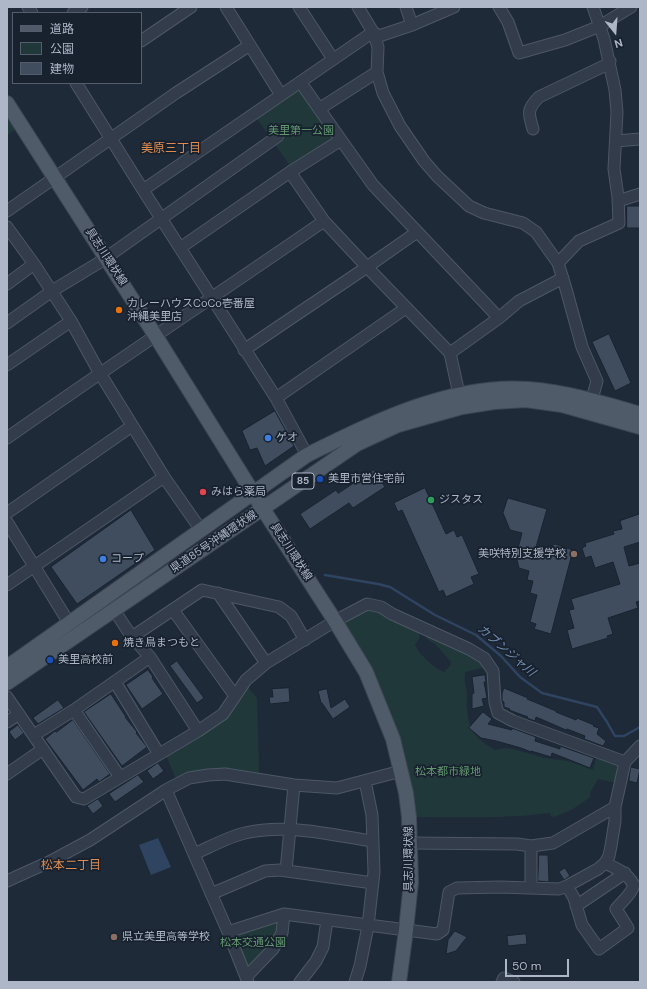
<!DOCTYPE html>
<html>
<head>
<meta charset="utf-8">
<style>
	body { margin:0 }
	#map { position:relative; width:647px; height:989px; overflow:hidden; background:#1f2a39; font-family:"DM Sans","Noto Sans JP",sans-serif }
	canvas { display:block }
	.frame { position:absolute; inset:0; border:8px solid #adb7c7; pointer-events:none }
	.legend { position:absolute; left:12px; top:12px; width:130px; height:72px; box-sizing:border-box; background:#18212e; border:1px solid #545d6b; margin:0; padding:5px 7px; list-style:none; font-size:12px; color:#adb7c7 }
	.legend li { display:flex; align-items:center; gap:8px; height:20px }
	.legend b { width:20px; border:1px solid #545d6b }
	.north { position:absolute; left:595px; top:12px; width:40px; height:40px; -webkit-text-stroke:3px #18212e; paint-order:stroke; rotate:163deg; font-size:11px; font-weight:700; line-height:16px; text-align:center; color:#adb7c7 }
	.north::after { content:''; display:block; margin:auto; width:14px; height:18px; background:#adb7c7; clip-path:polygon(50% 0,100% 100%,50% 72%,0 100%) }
	.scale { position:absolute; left:505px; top:959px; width:64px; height:18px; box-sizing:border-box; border:2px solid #adb7c7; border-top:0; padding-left:5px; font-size:12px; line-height:14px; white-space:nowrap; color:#adb7c7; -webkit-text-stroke:3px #18212e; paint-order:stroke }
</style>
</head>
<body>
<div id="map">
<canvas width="647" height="989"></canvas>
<div class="frame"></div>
<ul class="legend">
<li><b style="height:5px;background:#505b6a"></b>道路</li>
<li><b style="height:11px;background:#21383a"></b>公園</li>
<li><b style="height:11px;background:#3f4d5f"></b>建物</li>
</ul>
<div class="north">N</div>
<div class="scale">50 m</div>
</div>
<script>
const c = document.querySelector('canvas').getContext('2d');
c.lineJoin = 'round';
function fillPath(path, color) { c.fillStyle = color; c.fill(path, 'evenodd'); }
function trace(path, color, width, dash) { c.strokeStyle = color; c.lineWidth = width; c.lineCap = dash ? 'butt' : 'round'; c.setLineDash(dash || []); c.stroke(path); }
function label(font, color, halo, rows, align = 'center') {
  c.font = font + ' "DM Sans","Noto Sans JP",sans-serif'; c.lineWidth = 3.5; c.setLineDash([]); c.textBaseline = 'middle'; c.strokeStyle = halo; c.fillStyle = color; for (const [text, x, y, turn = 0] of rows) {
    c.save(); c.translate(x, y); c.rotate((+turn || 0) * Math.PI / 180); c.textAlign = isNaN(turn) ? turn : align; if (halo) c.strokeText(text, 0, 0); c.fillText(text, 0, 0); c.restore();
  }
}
const green = new Path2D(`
	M301 83 341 140 293 170 253 113Z
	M7 116 16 129 7 135Z
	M367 604 415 624 420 637 415 645C418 653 435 669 444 672L450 666 451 662 436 645 427 639 424 635 426 629 489 666 465 672C464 683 466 685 467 694 467 699 466 704 467 709 469 733 476 738 495 750L505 748 513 749 544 758 568 761 593 770 598 751 625 762 621 784 598 779 590 793V797C577 807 568 813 552 817L549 813C503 819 456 817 409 817L393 739 335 621Z
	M247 686 257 698 259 773 228 768 205 771 176 779 165 753 217 723Z
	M284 914 282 933 246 977 228 932Z`);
const water = new Path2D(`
	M158 838 171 867 151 875 139 845Z`);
const stream = new Path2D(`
	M325 575 378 584 390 587 435 615 476 635 501 656 520 677 542 693 597 707 607 722 615 736H624L640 727`);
const building = new Path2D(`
	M627 206H640V228H627Z
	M609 334 631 383 615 391 592 342Z
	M275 411 294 446 265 466 257 448 250 450 242 431Z
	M374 470 385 487 353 508 349 503 310 529 300 514 336 490 338 493Z
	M425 488 446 534 454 530 457 537 462 535 479 574 471 577 474 584 446 597 443 590 439 592 402 510 398 512 394 503Z
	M508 498 547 509 536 547 546 549 555 544 573 550 551 634 534 629 536 624 530 622 537 595 530 593 533 581 527 580 529 571 519 568 516 556 522 533 510 530 503 513Z
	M131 510 155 550 77 604 51 567Z
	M640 514V542L624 547 629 566 640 563V601L636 602 638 608 608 618 613 634 607 636 608 638 572 649 567 630 574 628 569 610 574 609 571 599 620 584 613 562 595 568 591 556 585 558 582 548 586 546 585 543 614 534 613 531 622 529 620 521Z
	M177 661 204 698 197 703 170 666Z
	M148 670 153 677 152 678 163 694 142 709 126 685Z
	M485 675 486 682H484L487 698 482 699 484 706 472 709V694L474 693 472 677Z
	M289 688 290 702 270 704 269 697H273L272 689Z
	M504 688 528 698 527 699 544 706 556 711V712L576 720 577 718 594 725 593 726 599 728 597 734 606 741 603 746 584 739 585 736 567 729 566 730 536 717 535 721 527 718 528 717 509 710 510 709 504 707V702L502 701V694Z
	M327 689 331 708 345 699 350 707 333 719 322 703H321L318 691Z
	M111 694 126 717H125L137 732 136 733 147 747 122 766 84 712Z
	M58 700 64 708 38 724 33 718Z
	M483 712 492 719 488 724 512 730V728L536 737 535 741 560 749V746L594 758 590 768 552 753 551 757 531 751V752L521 748 496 741 481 738 469 728Z
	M73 720 110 774 99 782 97 779 83 790 45 739 55 731 56 732Z
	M18 725 24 733 15 740 9 732Z
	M158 763 164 771 153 779 147 771Z
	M631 767 640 769 637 783 629 781Z
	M138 775 144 782 115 802 109 794Z
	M98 799 103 806 93 814 87 806Z
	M539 855H548L549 882 538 881Z
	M565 868 570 876 564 880 559 872Z
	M455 931 467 937 456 951 446 954 448 940Z
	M526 934 527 944 508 946 507 936Z`);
const minor = new Path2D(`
	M28 7 32 13
	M226 7 281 95
	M299 7 333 59
	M358 7 373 32 378 47 377 72 383 93 400 126 424 161 437 176 469 206 484 213 523 223 536 232 558 263 566 289 582 347 597 381 592 399
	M406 7 412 25
	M499 7 508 22 519 53 565 40 600 26 631 7
	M73 13 82 7
	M141 41 191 7
	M76 83 143 190 373 32 379 36 412 25 454 7
	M301 83 341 140
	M319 109 377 72
	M533 129C528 113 527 109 539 97L606 65 610 61
	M616 141 640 139
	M290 172 324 221 367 267 450 353 459 394
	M143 190 180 248
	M618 201 640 194
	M7 211 176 93 250 45
	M7 227 34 264 7 284
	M558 263 579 241 619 223 618 197 614 169 617 112 615 90 604 39 593 7
	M406 308 276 398 180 248 290 172 341 140 373 185 499 318
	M7 323 52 291 100 262 278 136
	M244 350 367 267 417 232
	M450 353 499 318 519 301 563 278
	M7 365 71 321
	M276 398 307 455
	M7 438C112 364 218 294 324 221
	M164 477 201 530
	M7 513 132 426
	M7 522 69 623
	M7 585 164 477 98 370 71 321 34 264
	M218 593 266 663
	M114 610 132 637 150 657 198 731
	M173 610 235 696
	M132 637 202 590 279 607 291 616 305 640
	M115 682 159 754
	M7 697 76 797 84 799 198 731 223 714 246 680 266 663 335 621 367 604 381 607 392 614 469 649 484 658 493 671 495 702 498 713 513 721 625 762
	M74 710 120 777
	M7 722 19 714
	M34 735 74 710 150 657
	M7 774 43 749
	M166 790 228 932 248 982
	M410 843 517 844 531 846 553 843 615 807
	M194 854C208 848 230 836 245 833 287 823 331 835 372 841
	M286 871 294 785
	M7 881 49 862 90 840 166 790 189 778 208 775 225 774 294 785 337 788 401 771
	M567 886 574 898 582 925 599 949 628 928 616 909C622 901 631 895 634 885 627 873 618 869 605 863
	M531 888V846
	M211 894 265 871 280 870 373 883
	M576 906 625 873
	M228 932 284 914 437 934 443 930 449 892 457 888 500 887 559 889 567 886 598 869 605 863 609 856 611 846 615 821V807L625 762 640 746
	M246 977 273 949 282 933 284 914
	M300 982 316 961 323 947 327 920
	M355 982 360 966 368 926 374 872 372 815 365 781
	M502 982 504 978 514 982`);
const major = new Path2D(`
	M7 103 155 335 263 509 335 621 366 672 393 739 406 793 409 817 411 882 406 930 399 982
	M7 667 307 455C374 422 452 383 528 389 567 392 603 403 640 414
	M7 683 319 470 357 444 398 425 462 407 494 402 526 400 562 405 640 427`);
const markers = [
	[119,310,4,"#e8710a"],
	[268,438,4,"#3f7fe0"],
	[320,479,4,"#1a4fb4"],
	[203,492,4,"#e0444e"],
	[431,500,4,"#2e9e5b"],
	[574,554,4,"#8d6e63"],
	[103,559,4,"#3f7fe0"],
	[115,643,4,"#e8710a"],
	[50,660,4,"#1a4fb4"],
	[114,937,4,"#8d6e63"]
];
const shields = [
	[303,481,22]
];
const shieldNames = [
	["85",303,481]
];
const parkNames = [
	["美里第一公園",301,131],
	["松本都市緑地",448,772],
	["松本交通公園",253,943]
];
const streetNames = [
	["具志川環状線",106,257,57],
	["県道85号沖縄環状線",214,542,-34],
	["具志川環状線",291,552,57],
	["具志川環状線",409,859,-90]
];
const poiNames = [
	["カレーハウスCoCo壱番屋",127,304],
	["沖縄美里店",127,317],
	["ゲオ",276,438],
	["美里市営住宅前",328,479],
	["みはら薬局",211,492],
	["ジスタス",439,500],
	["美咲特別支援学校",566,554,"right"],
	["コープ",111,559],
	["焼き鳥まつもと",123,643],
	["美里高校前",58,660],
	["県立美里高等学校",122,937]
];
const neighbourhoodNames = [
	["美原三丁目",171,149],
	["松本二丁目",71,866]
];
const waterNames = [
	["カブンジャ川",506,651,41]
];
fillPath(green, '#21383a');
fillPath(water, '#2f4460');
trace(stream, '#2f4460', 2.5);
fillPath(building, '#3f4d5f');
trace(building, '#1a2330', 1);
trace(minor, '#4d5765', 13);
trace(major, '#3c4553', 16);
trace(minor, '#323c4a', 11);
trace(major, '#505b6a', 14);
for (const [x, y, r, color] of markers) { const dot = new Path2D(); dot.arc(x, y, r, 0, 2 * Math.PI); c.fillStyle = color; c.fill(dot); trace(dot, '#18212e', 1.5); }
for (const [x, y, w] of shields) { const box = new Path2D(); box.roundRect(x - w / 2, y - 8, w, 16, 3); c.fillStyle = '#18212e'; c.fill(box); trace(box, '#adb7c7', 1); }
label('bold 10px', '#adb7c7', null, shieldNames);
label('11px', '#62996e', '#18212e', parkNames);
label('11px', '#adb7c7', '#18212e', streetNames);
label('11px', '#adb7c7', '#18212e', poiNames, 'left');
label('12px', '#dc8c52', '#18212e', neighbourhoodNames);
label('italic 12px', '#728eb2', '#18212e', waterNames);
</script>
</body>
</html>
